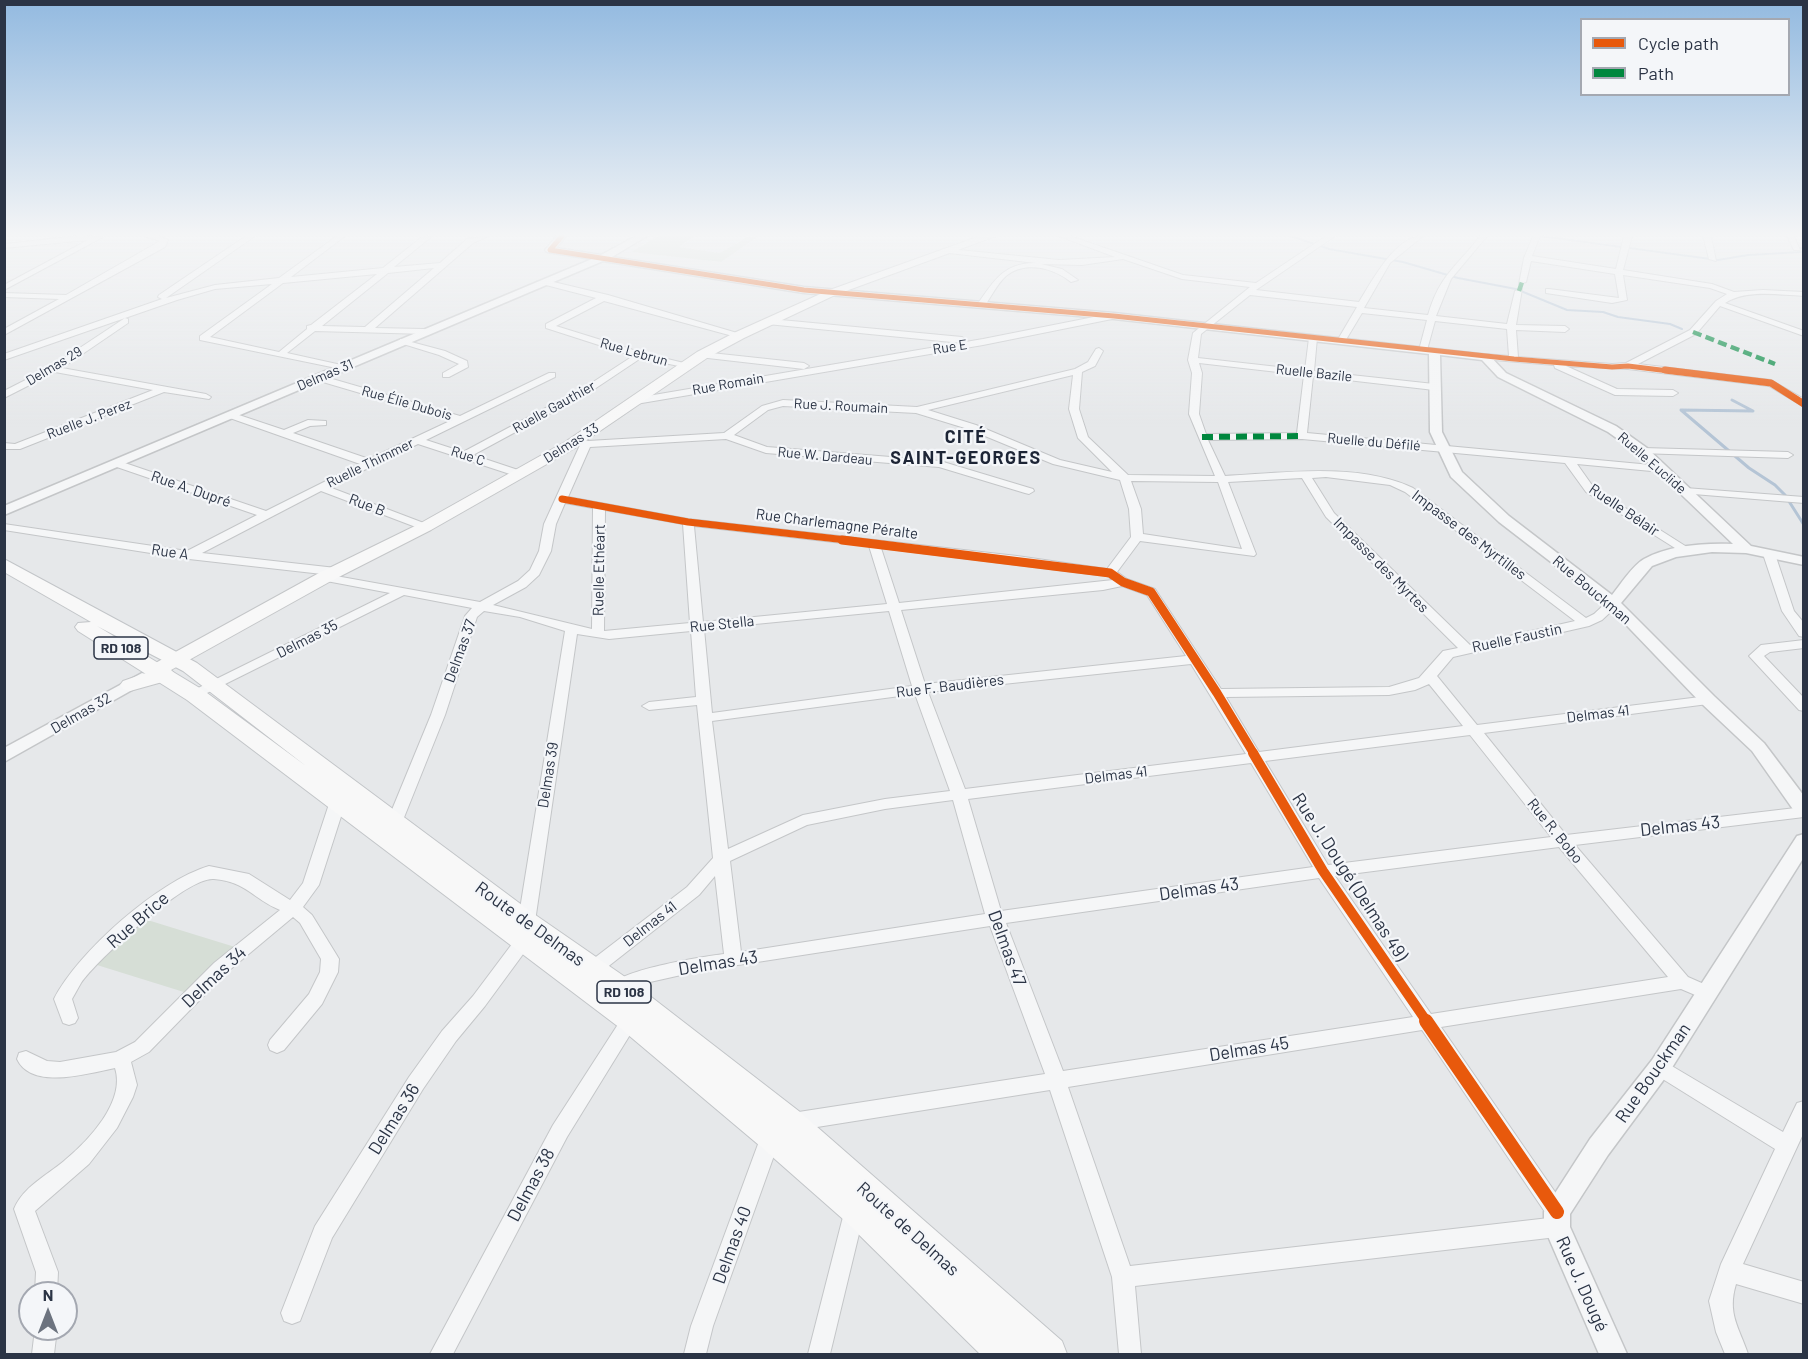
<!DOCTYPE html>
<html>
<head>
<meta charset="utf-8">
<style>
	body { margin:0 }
	#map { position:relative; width:1808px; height:1359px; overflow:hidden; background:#e6e8ea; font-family:Barlow,sans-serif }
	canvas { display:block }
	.frame { position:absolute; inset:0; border:6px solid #2b3445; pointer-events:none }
	.legend { position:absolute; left:1580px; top:18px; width:210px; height:78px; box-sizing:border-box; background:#f4f6f9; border:2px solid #a4a8b1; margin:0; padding:8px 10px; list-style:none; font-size:18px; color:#2b3445 }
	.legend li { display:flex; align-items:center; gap:12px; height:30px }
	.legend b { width:30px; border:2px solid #a4a8b1 }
	.north { position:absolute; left:18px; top:1281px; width:60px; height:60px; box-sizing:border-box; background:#f4f6f9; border:2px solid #a4a8b1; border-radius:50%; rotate:0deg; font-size:16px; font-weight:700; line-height:24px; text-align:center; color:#2b3445 }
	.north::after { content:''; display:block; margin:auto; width:21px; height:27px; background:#6c737f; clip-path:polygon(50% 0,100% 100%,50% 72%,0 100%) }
</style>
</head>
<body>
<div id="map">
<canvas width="1808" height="1359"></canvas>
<div class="frame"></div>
<ul class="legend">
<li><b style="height:8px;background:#e8590c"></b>Cycle path</li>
<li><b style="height:8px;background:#00873e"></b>Path</li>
</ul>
<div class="north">N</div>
</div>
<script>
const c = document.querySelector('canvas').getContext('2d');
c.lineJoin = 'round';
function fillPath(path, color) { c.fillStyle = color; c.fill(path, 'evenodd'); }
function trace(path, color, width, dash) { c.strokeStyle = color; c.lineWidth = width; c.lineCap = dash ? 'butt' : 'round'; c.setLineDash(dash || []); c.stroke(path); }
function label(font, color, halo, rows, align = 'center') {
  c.font = font + ' Barlow,sans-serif'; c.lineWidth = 4.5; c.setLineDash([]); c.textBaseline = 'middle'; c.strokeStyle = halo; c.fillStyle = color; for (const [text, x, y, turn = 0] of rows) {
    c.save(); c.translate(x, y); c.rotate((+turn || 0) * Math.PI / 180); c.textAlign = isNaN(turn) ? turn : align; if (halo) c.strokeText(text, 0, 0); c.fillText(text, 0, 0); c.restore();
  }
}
const green = new Path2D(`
	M658 236H694L679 247 720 253 749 236 756 238 721 262 631 252Z
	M141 918 235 947 187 993 97 965Z`);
const streamFar1 = new Path2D(`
	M1291 236 1329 249 1403 262 1458 278 1516 289 1567 310 1603 312 1618 317 1670 324 1682 329
	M1540 236 1718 260 1748 255 1801 252 1797 248H1804`);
const stream = new Path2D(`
	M1732 400 1753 411 1681 410 1749 468 1775 485 1785 495 1804 525`);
const minor = new Path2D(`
	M78 236 103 237 4 290V285L88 240 4 248V244Z
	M144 236H158L168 240 165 247 4 335V329L59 299 4 297V293L66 295 160 241Z
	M246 236H255L166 298 215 285 279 278 337 236H345L291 277 383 268 423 236 431 237 394 267 440 263 467 239 488 236 473 243 375 328 424 329 427 330V334L315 331 287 353 346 366V370L200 340V336L272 284 215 289 177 300 4 360V354L162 299 158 297 159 295ZM434 268 365 327 322 326 388 273ZM377 274 311 325 307 326V329L279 352 210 337 283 283Z
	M1059 236H1070L1183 275 1256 283 1326 236H1335L1256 290 1359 302C1372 281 1395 236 1423 236L1390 263 1364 308 1428 315C1440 274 1456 268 1480 236H1487L1451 279 1436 316 1507 324 1515 291 1522 289 1516 325 1565 326 1569 329 1565 332 1516 330 1518 357 1612 364 1626 363 1690 330 1716 301 1727 294 1710 288 1623 275 1627 300 1612 303 1546 293V289H1549L1619 298 1615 274 1531 261 1526 282 1519 284 1524 258 1533 236H1540L1532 256 1616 269 1624 236H1632L1623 270 1712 284 1734 292 1763 290 1804 292V296C1779 295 1747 289 1725 303L1804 331V336L1720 306 1696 334 1638 364 1771 380 1804 399V407L1769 386 1628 369 1566 366 1617 389 1673 390 1678 393 1673 396 1615 395 1555 368 1554 365 1482 359 1481 357 1485 354 1509 356 1507 329 1435 321 1427 350 1423 353 1419 350 1427 320 1362 313 1344 343H1338L1337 341 1357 307 1250 295 1201 334 1198 358 1305 370 1309 338 1313 335 1317 338 1314 371 1434 384 1439 387 1434 390 1313 376 1307 433 1662 466 1667 469 1662 472 1577 464 1594 488 1690 549 1692 551 1690 553 1686 555 1586 492 1565 463 1302 439 1208 440 1225 476C1284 473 1358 462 1413 488L1586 618 1594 614 1609 600H1617L1619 603 1617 606 1602 620 1589 626 1453 657 1437 676 1477 725 1708 696 1713 697 1715 700 1708 704 1484 733 1566 835 1804 807V817L1575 845 1688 977 1713 988 1716 993 1713 998 1707 1000 1681 989 1441 1027 1564 1205 1567 1212 1563 1219 1568 1227 1564 1234 1557 1237 1135 1286 1141 1354H1119L1112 1277 1050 1090 792 1131 785 1128 782 1122 785 1116 792 1113 1045 1074 990 926 699 971 650 982 615 996 609 994 606 989C616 970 701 957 724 954L715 876 699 895 596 976 590 978 584 976 581 971 584 966 687 887 713 858 697 705 649 710 642 706 649 702 696 697 691 631 609 639 577 634 532 942 485 1006 456 1041 423 1089 332 1238 300 1321 292 1324 284 1321 281 1313 315 1226 409 1077 442 1031 473 996 515 940 565 631 520 617 484 611 477 617 445 715 403 820 400 824 386 830 381 829 378 825 389 817 431 715 465 616 472 608 404 595 195 699 190 698 188 695 190 692 390 593 321 580 319 577 322 574 189 559 4 530V524L187 551 257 515 111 465V461H119L266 511 360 464 227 417V413H233L284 430 308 420 326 421V425L310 426 293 433 369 459 452 420 316 380V376H322L460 416 549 373H555V377L426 440 463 452 587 386 633 356 546 328V324L596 298 542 284 541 282 545 280 608 295 744 335 740 338 604 301 556 326 643 353 688 364V368L641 358 593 390 473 455 524 472V476H516L418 444 329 487 429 525V529H421L321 491 202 553 336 568 342 572 336 576 480 602 518 581 530 570 539 551 544 524 580 445 575 442V438L579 437 588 441 724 433 762 406 783 400 917 407 1075 369 1088 362 1096 349 1099 348 1103 351 1095 366 1082 372 1079 409 1088 437 1128 475 1215 476 1189 414 1192 373 1188 360 1193 333 1250 287 1182 279 1123 259 1082 265 1041 264 1062 269 1078 280 1071 282C1054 268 1025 260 1006 276 997 284 991 297 984 307H981L977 305C993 282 1004 262 1036 263L949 253 945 251 949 249 1059 260 1115 257ZM1199 363 1304 375 1297 433 1206 434 1199 414 1202 373ZM1073 375 1069 409 1078 438 1112 472 1060 460 976 425 928 410ZM783 406 916 413 968 429 1053 464 1120 480 1129 509 1131 537 1107 569 1017 556 688 519 568 497 590 447 726 439 766 453 939 467 1025 493 1029 494 1034 491 1033 489 940 461 767 447 734 435 768 410ZM1326 477 1390 485 1405 492 1575 621 1470 645 1334 513 1312 478ZM1302 478 1326 517 1458 648 1443 651 1419 678 1389 687 1221 689 1155 589 1127 579 1117 572 1140 541 1254 556 1256 554 1228 482ZM1131 481 1218 482 1242 549 1143 534 1141 509ZM565 503 593 508 592 629 493 605 526 587 539 575 551 551 556 524ZM605 510 683 524 690 623 604 631ZM694 526 869 546 887 604 703 622ZM881 548 1107 576 1113 580 899 603ZM1122 586 1147 595 1186 656 925 684 901 610 1103 590ZM889 611 912 686 712 713 704 629ZM1191 664 1246 754 965 789 928 692ZM1429 684 1463 726 1259 752 1226 697 1389 695 1415 690ZM915 694 950 791 885 799 803 815 728 849 712 721ZM1470 735 1551 837 1328 865 1265 761ZM1251 763 1313 867 1001 911 968 799ZM953 800 985 914 741 952 730 861 807 825 885 809ZM1559 847 1668 977 1431 1014 1335 876ZM1319 878 1413 1017 1063 1071 1006 923ZM1422 1030 1549 1218 1130 1266 1068 1087Z
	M1703 236H1711L1716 261 1709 259Z
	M1787 236H1794L1800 250H1794Z
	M1114 313 1118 316 1117 318 983 345 636 404 631 401 636 398 983 339Z
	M125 318 128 319V323L62 368 206 394 211 397 209 399 164 392 20 449H4V443L15 444 153 390 55 372 4 398V391L51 367Z
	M770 319 962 337 966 340 962 343 767 324V320Z
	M400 339 445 351 467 361 468 367 449 377H443V373L459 364 439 355 400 343Z
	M702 352 804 363 809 366 804 369 699 357V353Z
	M1643 448 1788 452 1793 455 1788 458 1639 453V449Z
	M1685 488 1804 497V503L1681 493V489Z
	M1769 550 1775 554 1794 611 1804 623V637L1799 636 1782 611 1763 554Z
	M1804 640V648L1770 652 1764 656 1804 698V711L1799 710 1749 656 1761 645Z
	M338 796 343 797 346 801 319 885 303 907 312 915 336 954 339 959 338 972 322 1004 284 1050 277 1053 270 1050 268 1045 270 1040 309 994 320 972 321 959 300 923 293 917 226 973 149 1052 131 1062 137 1085 133 1097 117 1128 89 1164 35 1211 58 1272 57 1293H35L36 1272 14 1209C23 1187 46 1176 64 1161 88 1141 126 1102 115 1068 89 1073 32 1091 17 1059L19 1053 26 1051 47 1061 60 1062 116 1052 135 1042 214 963 280 910C253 899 247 882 214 879 187 876 97 960 81 983 78 988 75 994 72 999L78 1018 75 1023 69 1025 63 1023 54 999C78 952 158 881 209 866L249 874 290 900 303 883 330 801 333 797Z
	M630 1013 636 1015 639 1020 636 1025 567 1137 453 1354H430L553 1125 624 1015Z
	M1660 1059 1783 1132 1797 1103 1804 1101V1132L1743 1264 1804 1282V1304L1736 1284C1727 1314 1739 1327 1748 1354H1725L1716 1332 1709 1301 1721 1264 1775 1149 1653 1073 1651 1067 1653 1061Z
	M771 1127 778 1130 781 1136 713 1326 706 1354H684L691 1326 761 1136 764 1130Z
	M855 1199 862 1202 865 1209 830 1354H808L845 1209 848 1202Z
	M35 1329H57L54 1354H32Z`);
const tertiary = new Path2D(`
	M557 236H566L556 248 601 255 636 236H647L612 257 804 287 1114 313 1489 355 1506 373 1616 426 1647 448 1751 546 1804 557V565L1746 553 1712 552 1676 557 1652 566 1621 603 1714 696 1764 743 1804 796V816L1797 815 1752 751 1702 704 1608 606 1499 522 1451 477 1430 432 1429 354 1114 319 804 293 603 261 4 515V506L592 259 547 252 545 250ZM1440 355 1482 360 1498 377 1608 432 1639 454 1733 544C1704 543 1670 545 1644 559 1632 566 1621 584 1612 595L1509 516 1462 472 1442 432Z
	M142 673 148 675 150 678 148 681 4 762V748Z
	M1804 834V857L1668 1074 1608 1155 1570 1214V1227L1627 1354H1599L1544 1227V1212L1548 1204 1590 1139 1652 1060 1797 836Z`);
const secondary = new Path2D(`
	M980 236H996L835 295 744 338 707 358 575 448 431 530 331 581 171 670 176 675 173 679 130 691 123 689 120 685 123 681 149 672 147 670 150 666 319 573 419 524 565 442 697 352 736 332 827 291Z`);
const primary = new Path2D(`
	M4 559 197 663 534 914 628 979 800 1112 1062 1341 1067 1354H980L844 1220 760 1146 620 1028 187 700 78 631 75 627 78 623 91 622 4 572ZM97 626 183 671 306 766 203 690Z`);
const quietFar1 = new Path2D(`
	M1519 291 1522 282
	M1693 332 1775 364`);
const quiet = new Path2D(`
	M1202 437 1302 436`);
const cyclewayFar4 = new Path2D(`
	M562 236 550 250 804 290 1114 316 1514 359 1612 367 1628 366 1677 372`);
const cyclewayFar3 = new Path2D(`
	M1665 370 1771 383 1804 404
	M562 499 688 522 855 541`);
const cyclewayFar2 = new Path2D(`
	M842 540 1110 573 1123 582 1151 592 1217 693 1254 754`);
const cyclewayFar1 = new Path2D(`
	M1253 753 1323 871 1427 1022`);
const cycleway = new Path2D(`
	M1426 1021 1557 1212`);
const farStreetnames = [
	["Rue E",950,347,-9],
	["Rue Lebrun",634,352,16],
	["Delmas 29",54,366,-31],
	["Ruelle Bazile",1314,373,6],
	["Delmas 31",325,375,-23],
	["Rue Romain",728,384,-10],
	["Rue Élie Dubois",407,403,16],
	["Rue J. Roumain",841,406,3],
	["Ruelle Gauthier",554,407,-29],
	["Ruelle J. Perez",89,419,-21],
	["Ruelle du Défilé",1374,442,5],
	["Delmas 33",571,443,-32],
	["Rue C",468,456,18],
	["Rue W. Dardeau",825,456,5],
	["Ruelle Thimmer",370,463,-26],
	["Ruelle Euclide",1652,463,41]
];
const shields = [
	[121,648,54],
	[624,992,54]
];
const shieldNames = [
	["RD 108",121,648],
	["RD 108",624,992]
];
const streetNames = [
	["Rue A. Dupré",191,489,19],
	["Rue B",367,505,21],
	["Ruelle Bélair",1624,510,34],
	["Rue Charlemagne Péralte",837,524,7],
	["Impasse des Myrtilles",1469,535,37],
	["Rue A",170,552,8],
	["Impasse des Myrtes",1381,565,45],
	["Ruelle Ethéart",599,570,-89],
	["Rue Bouckman",1592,590,40],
	["Rue Stella",722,624,-6],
	["Ruelle Faustin",1517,638,-12],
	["Delmas 35",307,639,-27],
	["Delmas 37",460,651,-70],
	["Rue F. Baudières",950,686,-7],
	["Delmas 32",81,713,-30],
	["Delmas 41",1598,714,-7],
	["Delmas 39",548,775,-81],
	["Delmas 41",1116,775,-7],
	["Rue R. Bobo",1555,831,51],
	["Delmas 41",650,924,-38]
];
const farDistrictnames = [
	["CITÉ",966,437],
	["SAINT-GEORGES",966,458]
];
const nearStreetnames = [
	["Delmas 43",1680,826,-6],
	["Rue J. Dougé (Delmas 49)",1350,877,57],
	["Delmas 43",1199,889,-8],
	["Rue Brice",138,920,-41],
	["Route de Delmas",530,924,36],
	["Delmas 47",1007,948,70],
	["Delmas 43",718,963,-9],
	["Delmas 34",214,977,-43],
	["Delmas 45",1249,1049,-9],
	["Rue Bouckman",1653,1073,-55],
	["Delmas 36",394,1119,-58],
	["Delmas 38",531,1185,-62],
	["Route de Delmas",908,1229,42],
	["Delmas 40",732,1245,-70],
	["Rue J. Dougé",1582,1284,66]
];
fillPath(green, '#d6ded6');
trace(streamFar1, '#b4c4d5', 2);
trace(stream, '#b4c4d5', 3);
trace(minor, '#c4c6c8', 2);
trace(tertiary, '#c4c6c8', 3);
trace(secondary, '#c4c6c8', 2);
trace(primary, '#c2c5c8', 2);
fillPath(minor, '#f5f6f7');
fillPath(tertiary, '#f5f6f7');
fillPath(secondary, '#f8f8f8');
fillPath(primary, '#f8f8f8');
trace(quietFar1, '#00873e', 4.5, [9, 4.5]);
trace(quiet, '#00873e', 6, [11, 6]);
trace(cyclewayFar4, '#e8590c', 5);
trace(cyclewayFar3, '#e8590c', 7);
trace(cyclewayFar2, '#e8590c', 9);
trace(cyclewayFar1, '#e8590c', 10);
trace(cycleway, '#e8590c', 14);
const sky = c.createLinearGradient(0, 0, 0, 427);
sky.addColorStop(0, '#93bae0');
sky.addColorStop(0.55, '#f4f5f6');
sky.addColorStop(1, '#f4f5f600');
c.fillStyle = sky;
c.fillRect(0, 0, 1808, 427);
label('14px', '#2b3445', '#f4f6f9', farStreetnames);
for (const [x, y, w] of shields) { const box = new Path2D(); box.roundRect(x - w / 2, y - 11, w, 22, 4.5); c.fillStyle = '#f4f6f9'; c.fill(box); trace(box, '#2b3445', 1.5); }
label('bold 14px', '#2b3445', null, shieldNames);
label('15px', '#2b3445', '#f4f6f9', streetNames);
c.letterSpacing = '1.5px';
label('bold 18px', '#1d2536', '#f4f6f9', farDistrictnames);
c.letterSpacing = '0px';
label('18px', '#2b3445', '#f4f6f9', nearStreetnames);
</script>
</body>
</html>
